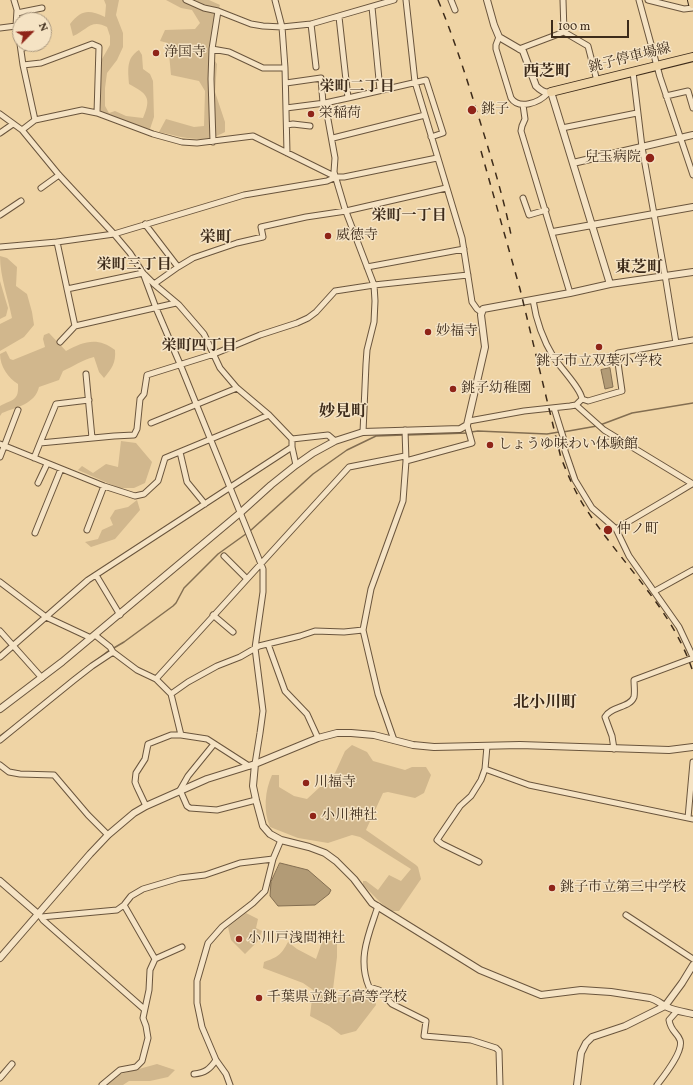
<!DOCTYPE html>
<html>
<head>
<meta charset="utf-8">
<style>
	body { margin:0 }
	#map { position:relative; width:693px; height:1085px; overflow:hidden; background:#efd4a5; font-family:Vollkorn,serif }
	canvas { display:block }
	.north { position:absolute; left:12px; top:12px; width:40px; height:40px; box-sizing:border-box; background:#f5e3c4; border:1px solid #ab9980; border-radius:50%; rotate:66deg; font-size:11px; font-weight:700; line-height:16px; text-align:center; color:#3d2b1a }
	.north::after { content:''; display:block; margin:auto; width:14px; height:18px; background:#8f2418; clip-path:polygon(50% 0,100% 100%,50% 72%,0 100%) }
	.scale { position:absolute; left:551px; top:20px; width:78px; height:18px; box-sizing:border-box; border:2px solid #3d2b1a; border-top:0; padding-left:5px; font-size:12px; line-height:14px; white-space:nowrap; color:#3d2b1a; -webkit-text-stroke:3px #f5e3c4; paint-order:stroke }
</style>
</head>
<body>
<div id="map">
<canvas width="693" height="1085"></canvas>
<div class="north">N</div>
<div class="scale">100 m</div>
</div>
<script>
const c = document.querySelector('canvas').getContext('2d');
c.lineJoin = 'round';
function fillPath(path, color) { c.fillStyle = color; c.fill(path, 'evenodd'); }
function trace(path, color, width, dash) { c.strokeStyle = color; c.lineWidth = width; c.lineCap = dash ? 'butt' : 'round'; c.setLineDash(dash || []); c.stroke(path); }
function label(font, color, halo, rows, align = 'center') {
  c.font = font + ' Vollkorn,"Noto Serif JP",serif'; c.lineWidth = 3; c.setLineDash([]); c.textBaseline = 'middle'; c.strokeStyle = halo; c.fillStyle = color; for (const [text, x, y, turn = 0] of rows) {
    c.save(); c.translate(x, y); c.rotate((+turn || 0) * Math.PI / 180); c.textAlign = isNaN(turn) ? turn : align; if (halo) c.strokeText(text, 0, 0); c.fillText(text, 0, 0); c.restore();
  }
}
const green = new Path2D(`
	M104 0H119L116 15 123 33V47L117 60 107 73 105 88V106L109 113 115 111 126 116 143 118C152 97 147 94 129 84 128 70 126 58 139 50L142 55 143 69 150 74 153 81 154 117 150 129 143 128 101 111 100 83 102 59 110 45V36L107 27C91 18 86 31 73 36L70 24C82 9 89 10 105 17L106 5Z
	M166 0H209L220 5 213 23 209 52 217 64 215 92 225 122V132C202 145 183 137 159 132L166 119 194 127 204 126 205 91 199 81 171 75 168 43 160 41 165 30 195 29 200 23 192 10 181 8Z
	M0 256 7 258 17 267 16 286 27 294 32 312 34 325 24 337 0 351V324L12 318C8 297 0 277 0 256Z
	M0 281 8 308 6 316 0 319Z
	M49 333 66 351C84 341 98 337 115 350 116 363 112 368 104 378L99 372 94 357C82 360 74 366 63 371L59 380 39 387C35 404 17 407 2 413L0 416V406C13 399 19 401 18 384 8 378 0 366 0 354L6 351 10 359 13 360 45 347 43 339 44 335Z
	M121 441 136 443 152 462 145 483 134 488H119L78 470 82 466 93 473 106 464 118 467Z
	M137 500 140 510 115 539 91 547 85 542 98 539 102 530 113 525 110 518 115 510 128 507Z
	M352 745 367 752 373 761 405 770 412 767H426L431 775 424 793 415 798 388 792 383 793 366 830 416 865 418 867 421 879 399 911H389L363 885V881H366L378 890 389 875 401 881 411 869 360 837 352 835 328 843 298 838 270 827C263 811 265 790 272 775H279V787L294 796 307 799 335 773 345 751Z
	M246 913 258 919 256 928 262 931 258 941 245 954 231 940 228 927Z
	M329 934 337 942V957L333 989 338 997 353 996 363 992 374 995 376 1005 356 1031 341 1035 329 1026 310 1016 313 990 303 983 263 968 264 962C278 957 281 955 288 942L297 949 316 959 323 939Z
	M157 1064 175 1070 168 1077 150 1081H129L123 1085H106L117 1075Z`);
const water = new Path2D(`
	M610 368 613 387 605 389 601 370Z
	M280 863 308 870 331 890 329 894 315 905 278 906 270 896 271 882Z`);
const stream = new Path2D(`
	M600 425 632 413 693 403
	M471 432 478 431 547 434 559 432
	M563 432 597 426
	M407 435 468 433
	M72 679 107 652 124 642 173 606 176 603 184 588 218 554 250 531 313 474 347 450 376 436 404 435
	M0 736 11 728`);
const minor = new Path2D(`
	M14 0 17 10 16 26 20 43
	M186 0 204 8 218 11 251 24 263 26 282 27 311 24 394 0
	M275 0 282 27 285 68 287 153
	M406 0 415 82 462 238 472 302 477 309 481 312
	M451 0 455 10
	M563 0 564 32
	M639 0 660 77 693 175
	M648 0 684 9 693 8
	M372 7 380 90
	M17 13 42 8
	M339 17 348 98
	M311 24 316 67
	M0 28 16 26
	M564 32 588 46 597 81
	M499 37 496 45V49L511 98C519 110 539 103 548 93
	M20 44 23 65 35 120
	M21 49 35 44
	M212 49 229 52 263 68H285
	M519 49 564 32
	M23 65 41 63 92 44 99 47 97 113
	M633 72 642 147 666 281 676 343
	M286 83 321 78 323 103
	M666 96 688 91 693 108
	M325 103 335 158 334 172 345 209 374 285 375 301 374 322 367 350 366 364 363 432
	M523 105 525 119 522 126 521 131 570 293
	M286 108 325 103 348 98 426 80 443 133 431 137
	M0 114 22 130 59 175 114 234 130 253 143 273 154 284 179 305 198 327 204 334 220 368 237 388 269 415 292 439 328 435 335 441
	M287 125 293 124 310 126
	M562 128 637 113
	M22 130 35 120 82 110 97 113 153 134 182 142 197 143 253 136 336 177
	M0 133 13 124
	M333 138 425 115
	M213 142 211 79 212 49 218 11
	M41 188 59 175
	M523 198 529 215 546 210
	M0 215 21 201
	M145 224 178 267
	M57 242 75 326
	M0 247 57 242 114 234 244 195 327 181 336 177H344L437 158
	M367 267 464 249
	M143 273 156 308 180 364 263 569V592L255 648 263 711 260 733 255 764
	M154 284 178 267 193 258 237 243 263 237 261 227 306 217 346 211 446 188
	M67 289 143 273
	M60 342 75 326 176 303
	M86 374 92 438
	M582 399 588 401 622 391 617 356 618 353 693 340
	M576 405 604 430 693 484
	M554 408 564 440 565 451 575 480 592 508 616 529 629 556 679 627 693 657
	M469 421 524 411 570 406 576 405 582 399C581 389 561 368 554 358 543 340 536 320 533 300
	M151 423 237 388
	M292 439V447L296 465
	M40 443 56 404 89 400
	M0 444 104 486 135 496 144 494 158 481 165 458 269 415
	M180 452 187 482 205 504
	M0 457 18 410
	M34 458 40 443 114 436 134 435 137 429 140 399 144 394 147 375 214 354 260 335 297 323 308 318 316 312 335 291 374 285 468 275
	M406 461 472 443 467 425
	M38 483 47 464
	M616 529 667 499 692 484
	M87 530 104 486
	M35 533 61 469
	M224 556 246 578
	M96 575 120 615
	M0 582 46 617 91 638
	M655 591 693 570
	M213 615 233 632
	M0 631 42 678
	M95 635 110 647 113 652 137 670 156 679 171 694 181 735 207 739 249 766
	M268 644 285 691 307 714 318 738
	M0 657 88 580 292 447
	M156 679 349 467 405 456
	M171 694 188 682 217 666 240 657 259 646 300 636 315 631 344 632 363 630
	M0 740 74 680 92 666 113 652
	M394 740 378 694 363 630 371 589 403 501 406 461 405 430
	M214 744 188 776 180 790 187 806 190 808 217 810 256 800
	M614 749 612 736 605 717C611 706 630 708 634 697 635 692 634 685 634 680L693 658
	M0 765 9 772 20 774 54 775 88 815 108 835
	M485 769 529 785 693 819
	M146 806 137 787 135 782 136 773 145 759 148 744 171 735H181
	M688 818 693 762
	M479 862 442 844 437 840 460 806 471 796 481 780 485 769 487 746
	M124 905 155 959
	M378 906C369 934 357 958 369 987L379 990 392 1004 426 1021 424 1036 471 1040 496 1048 499 1051 500 1085
	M38 914 41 917 117 910 124 905 131 896 143 889 180 878 205 875 240 863 273 859
	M626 915 693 959
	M41 917 43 920 144 1009
	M194 1074C205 1073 210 1069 216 1060
	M0 1078 12 1064
	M102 1085 120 1070 136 1067 142 1061 148 1038 146 1026 143 1018 149 990 150 970 155 959 182 947
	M230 1085 226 1074 216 1060 202 1027 197 1003V981L208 943 222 927 253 903 265 891 273 859 281 840
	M657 1085C664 1076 684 1051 680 1040 677 1032 671 1032 669 1020L677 1011`);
const tertiary = new Path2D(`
	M487 0 494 25 499 37 523 51 536 86C540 90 545 94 551 92L610 284
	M573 163 693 135
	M553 232 693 207
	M0 709 62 662 240 513 271 485 296 465 313 453 335 441 363 432 460 429 467 425 485 347 481 315 483 309 570 293 610 284 693 272
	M255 764 253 786 256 800 263 826 270 834 281 840 309 847 325 853 336 861 354 879 372 903 480 970 541 995 581 990 611 992 650 998C657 1000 661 1004 667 1007 675 1011 684 1012 693 1014
	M0 881 38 914
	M0 958 90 854 108 835 134 813 146 806 207 779 255 764 318 738 337 733H351L374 735 413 745 434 747 520 745 669 750 693 747
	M577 1085 581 1053 586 1043 592 1037 625 1026 665 1006 682 983 693 965`);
const primary = new Path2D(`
	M692 0 693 4
	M551 92 693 57`);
const rail = new Path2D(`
	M438 0C456 43 469 86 483 131 494 167 505 203 512 240
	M481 151 520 289 561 458C569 477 576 495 588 512 623 565 673 610 693 672`);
const markers = [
	[156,53,4,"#8f2418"],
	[472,110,5,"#8f2418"],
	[311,114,4,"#8f2418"],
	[650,158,5,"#8f2418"],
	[328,236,4,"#8f2418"],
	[428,332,4,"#8f2418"],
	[599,347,4,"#8f2418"],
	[453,389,4,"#8f2418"],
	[490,445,4,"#8f2418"],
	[608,530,5,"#8f2418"],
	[306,783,4,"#8f2418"],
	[313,816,4,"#8f2418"],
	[552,888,4,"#8f2418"],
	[239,939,4,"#8f2418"],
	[259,998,4,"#8f2418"]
];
const poiNames = [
	["浄国寺",164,53],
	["銚子",481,110],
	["栄稲荷",319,114],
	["兒玉病院",641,158,"right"],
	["威徳寺",336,236],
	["妙福寺",436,332],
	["銚子市立双葉小学校",599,362,"center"],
	["銚子幼稚園",461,389],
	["しょうゆ味わい体験館",498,445],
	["仲ノ町",617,530],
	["川福寺",314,783],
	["小川神社",321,816],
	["銚子市立第三中学校",560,888],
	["小川戸浅間神社",247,939],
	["千葉県立銚子高等学校",267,998]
];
const streetNames = [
	["銚子停車場線",630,59,-14]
];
const neighbourhoodNames = [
	["栄町二丁目",357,88],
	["栄町一丁目",409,217],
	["栄町三丁目",134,266],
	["栄町四丁目",199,347]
];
const quarterNames = [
	["西芝町",547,73],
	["栄町",216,239],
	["東芝町",639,269],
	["妙見町",343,413],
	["北小川町",545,704]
];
fillPath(green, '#d1b78d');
fillPath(water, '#b29b76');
trace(water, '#836e51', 1);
trace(stream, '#836e51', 1.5);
trace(minor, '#6a553d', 7);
trace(tertiary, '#6a553d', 8);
trace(primary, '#3d2b1a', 10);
trace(minor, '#f5e3c4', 5);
trace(tertiary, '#f5e3c4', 6);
trace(primary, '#efd4a5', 8);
trace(rail, '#3d2b1a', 1.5, [7, 7]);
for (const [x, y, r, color] of markers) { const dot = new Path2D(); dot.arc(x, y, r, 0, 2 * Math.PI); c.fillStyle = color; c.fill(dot); trace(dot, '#f5e3c4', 1.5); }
label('14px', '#3d2b1a', '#f5e3c4', poiNames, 'left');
label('14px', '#3d2b1a', '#f5e3c4', streetNames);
label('bold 15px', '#3d2b1a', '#f5e3c4', neighbourhoodNames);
label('bold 16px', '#3d2b1a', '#f5e3c4', quarterNames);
</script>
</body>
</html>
